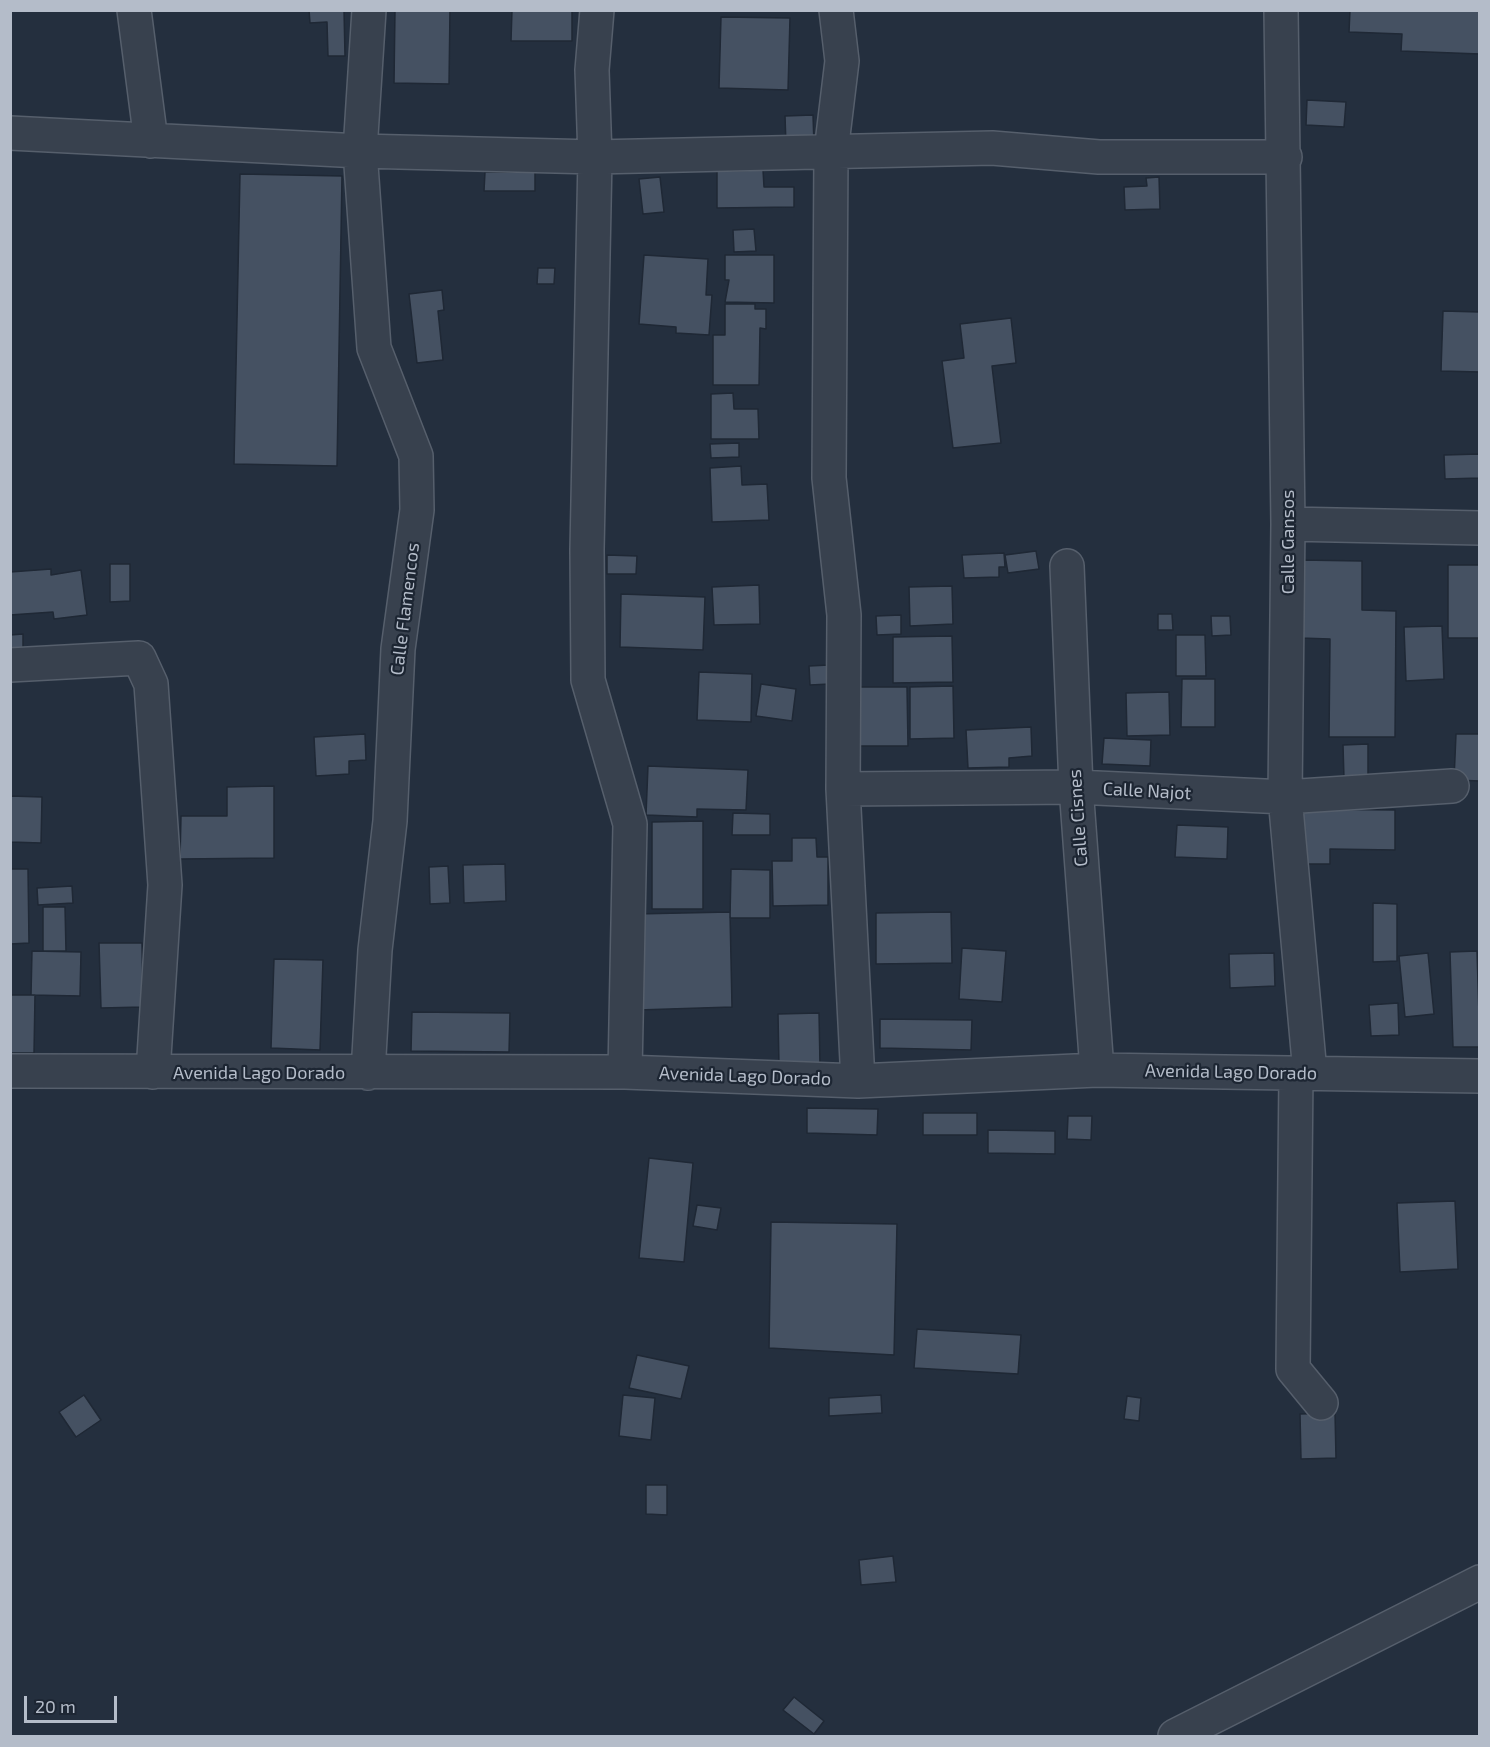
<!DOCTYPE html>
<html>
<head>
<meta charset="utf-8">
<style>
	body { margin:0 }
	#map { position:relative; width:1490px; height:1747px; overflow:hidden; background:#242f3e; font-family:"Exo 2",sans-serif }
	canvas { display:block }
	.frame { position:absolute; inset:0; border:12px solid #b4bcc9; pointer-events:none }
	.scale { position:absolute; left:24px; top:1696px; width:93px; height:27px; box-sizing:border-box; border:3px solid #b4bcc9; border-top:0; padding-left:8px; font-size:18px; line-height:21px; white-space:nowrap; color:#b4bcc9; -webkit-text-stroke:4px #1d2633; paint-order:stroke }
</style>
</head>
<body>
<div id="map">
<canvas width="1490" height="1747"></canvas>
<div class="frame"></div>
<div class="scale">20 m</div>
</div>
<script>
const c = document.querySelector('canvas').getContext('2d');
c.lineJoin = 'round';
function fillPath(path, color) { c.fillStyle = color; c.fill(path, 'evenodd'); }
function trace(path, color, width, dash) { c.strokeStyle = color; c.lineWidth = width; c.lineCap = dash ? 'butt' : 'round'; c.setLineDash(dash || []); c.stroke(path); }
function label(font, color, halo, rows, align = 'center') {
  c.font = font + ' "Exo 2",sans-serif'; c.lineWidth = 4.5; c.setLineDash([]); c.textBaseline = 'middle'; c.strokeStyle = halo; c.fillStyle = color; for (const [text, x, y, turn = 0] of rows) {
    c.save(); c.translate(x, y); c.rotate((+turn || 0) * Math.PI / 180); c.textAlign = isNaN(turn) ? turn : align; if (halo) c.strokeText(text, 0, 0); c.fillText(text, 0, 0); c.restore();
  }
}
const building = new Path2D(`
	M309 10H344L345 56H328L327 22 310 23Z
	M395 10H450L449 84 394 83Z
	M512 10H572V41H511Z
	M1350 10H1480V54L1401 51 1402 34 1349 32Z
	M721 17 790 18 788 90 719 88Z
	M1307 100 1346 102 1344 127 1306 125Z
	M813 115 814 144 786 145 785 116Z
	M763 170 764 187H794V207L717 208V171Z
	M485 172H535V191H484Z
	M240 174 342 176 337 466 234 464Z
	M660 177 664 212 643 214 639 179Z
	M1159 177 1160 209 1125 210 1124 187 1147 186 1146 178Z
	M754 229 756 251 734 252 733 230Z
	M644 255 708 259 706 295H712L709 335 676 333V327L639 324Z
	M725 255H774V303L725 302 729 280H725Z
	M538 268H555L554 284H537Z
	M442 290 444 310 438 311 443 360 417 363 409 294Z
	M725 304H755V309H766V329L760 328 759 385H713V335H725Z
	M1443 311 1480 312V372L1441 371Z
	M1011 318 1016 363 992 366 1001 443 953 448 942 361 964 358 960 324Z
	M733 393 734 409H758L759 439H711V394Z
	M739 443V457L711 458 710 444Z
	M1480 454V478L1445 479 1444 455Z
	M741 466 742 485 767 484 769 520 712 522 710 468Z
	M1036 551 1039 569 1008 573 1005 555Z
	M1004 553 1005 567H999V577L964 578 962 555Z
	M607 555 637 556 636 574H607Z
	M1300 560 1362 561V610L1396 611 1395 737H1329L1330 639 1300 638Z
	M110 564H130V601L110 602Z
	M1448 565H1480V638H1448Z
	M51 569V575L81 570 87 615 54 619 53 612 10 615V572Z
	M759 585 760 624 714 625 712 587Z
	M952 586 953 624 910 626 909 587Z
	M621 594 705 597 703 650 620 647Z
	M1158 614H1172L1173 630H1158Z
	M901 615V634L877 635 876 616Z
	M1211 616H1230L1231 635 1212 636Z
	M1442 626 1444 679 1406 681 1404 627Z
	M23 634V652H10V635Z
	M1176 635H1205L1206 676H1176Z
	M952 636 953 682 893 683V637Z
	M829 665 830 684 810 685 809 666Z
	M699 672 752 674 751 722 697 720Z
	M1182 679H1215V727H1181Z
	M761 684 796 689 792 721 756 716Z
	M953 686 954 738 910 739V687Z
	M856 687H907L908 746H857Z
	M1169 692 1170 735 1127 736 1126 693Z
	M1031 727 1032 756 1009 758V767L968 768 966 730Z
	M365 734 366 760 349 761V774L316 776 314 737Z
	M1456 734H1480V781L1454 780Z
	M1104 738 1151 740 1150 766 1102 764Z
	M1368 744V779H1344L1343 745Z
	M648 766 748 770 746 810 697 809V817L646 815Z
	M274 786V858L180 859 181 816H227V787Z
	M10 796 42 797 41 843 10 842Z
	M1303 809 1395 810V850L1330 849V864H1302Z
	M733 813 770 814V835H732Z
	M703 821V909H652V822Z
	M1177 825 1228 827 1227 859 1175 857Z
	M792 838H816L817 857H828V905L773 906 772 861H792Z
	M505 864 506 901 464 903 463 865Z
	M448 866 450 903 430 904 429 867Z
	M10 869H28L29 943 10 944Z
	M731 869 770 870V918H730Z
	M72 886 73 903 38 905 37 888Z
	M1373 903 1397 904V961L1373 962Z
	M43 907H65L66 951H43Z
	M730 912 732 1007 638 1010 635 914Z
	M951 912 952 963 876 964V913Z
	M99 943H142L143 1007 101 1008Z
	M962 948 1006 951 1002 1002 959 999Z
	M32 951 81 952 80 996 31 995Z
	M1477 951 1480 1047H1453L1450 952Z
	M1274 953 1275 986 1230 988 1229 954Z
	M1428 953 1434 1014 1405 1017 1399 956Z
	M274 959 323 960 320 1050 271 1048Z
	M10 995H35L34 1053H10Z
	M1398 1003 1399 1035 1371 1036 1369 1005Z
	M412 1012 510 1013 509 1052 411 1051Z
	M819 1013 820 1065 779 1066 778 1014Z
	M880 1019 972 1020 971 1050 880 1048Z
	M807 1108 878 1109 877 1135 807 1133Z
	M923 1113H977V1135H923Z
	M1068 1116H1092L1091 1140 1067 1139Z
	M988 1130 1055 1131V1154L988 1153Z
	M649 1158 693 1163 684 1262 639 1258Z
	M1455 1201 1458 1269 1400 1272 1397 1203Z
	M697 1205 721 1208 717 1230 693 1226Z
	M771 1222 897 1224 894 1355 769 1348Z
	M917 1329 1021 1335 1018 1374 914 1368Z
	M637 1355 689 1366 681 1399 629 1388Z
	M84 1395 101 1420 76 1437 59 1412Z
	M623 1395 655 1398 651 1440 619 1436Z
	M881 1395 882 1413 829 1416V1398Z
	M1127 1396 1141 1398 1139 1421 1124 1419Z
	M1335 1413 1336 1458 1301 1459 1300 1414Z
	M646 1485H667V1515L646 1514Z
	M893 1556 896 1582 861 1585 859 1560Z
	M794 1697 824 1721 814 1734 783 1710Z`);
const minor = new Path2D(`
	M134 10 151 141
	M597 10 592 70 595 157 587 550 588 680 630 824 625 1072
	M836 10 842 61 831 152 829 478 844 615 843 789 858 1081
	M1281 10 1288 524 1285 797 1310 1073
	M10 133 360 151 595 157 992 148 1099 157H1285
	M1288 524 1480 528
	M1067 566 1076 787 1097 1070
	M10 665 139 658 151 684 165 885 153 1072
	M843 789 1076 787 1285 797 1452 786
	M10 1071 625 1072 858 1081 1097 1070 1480 1076
	M368 1073 375 950 390 821 398 649 417 510 416 456 374 348 360 151 369 10
	M1296 1073 1293 1369 1321 1403
	M1175 1736 1480 1582`);
const streetNames = [
	["Calle Gansos",1288,542,-90],
	["Calle Flamencos",405,609,-83],
	["Calle Najot",1147,791,3],
	["Calle Cisnes",1078,818,-94],
	["Avenida Lago Dorado",1231,1072,1],
	["Avenida Lago Dorado",259,1073],
	["Avenida Lago Dorado",745,1076,2]
];
fillPath(building, '#455162');
trace(building, '#1f2835', 1.5);
trace(minor, '#565f6c', 36);
trace(minor, '#38414e', 33);
label('18px', '#b4bcc9', '#1d2633', streetNames);
</script>
</body>
</html>
